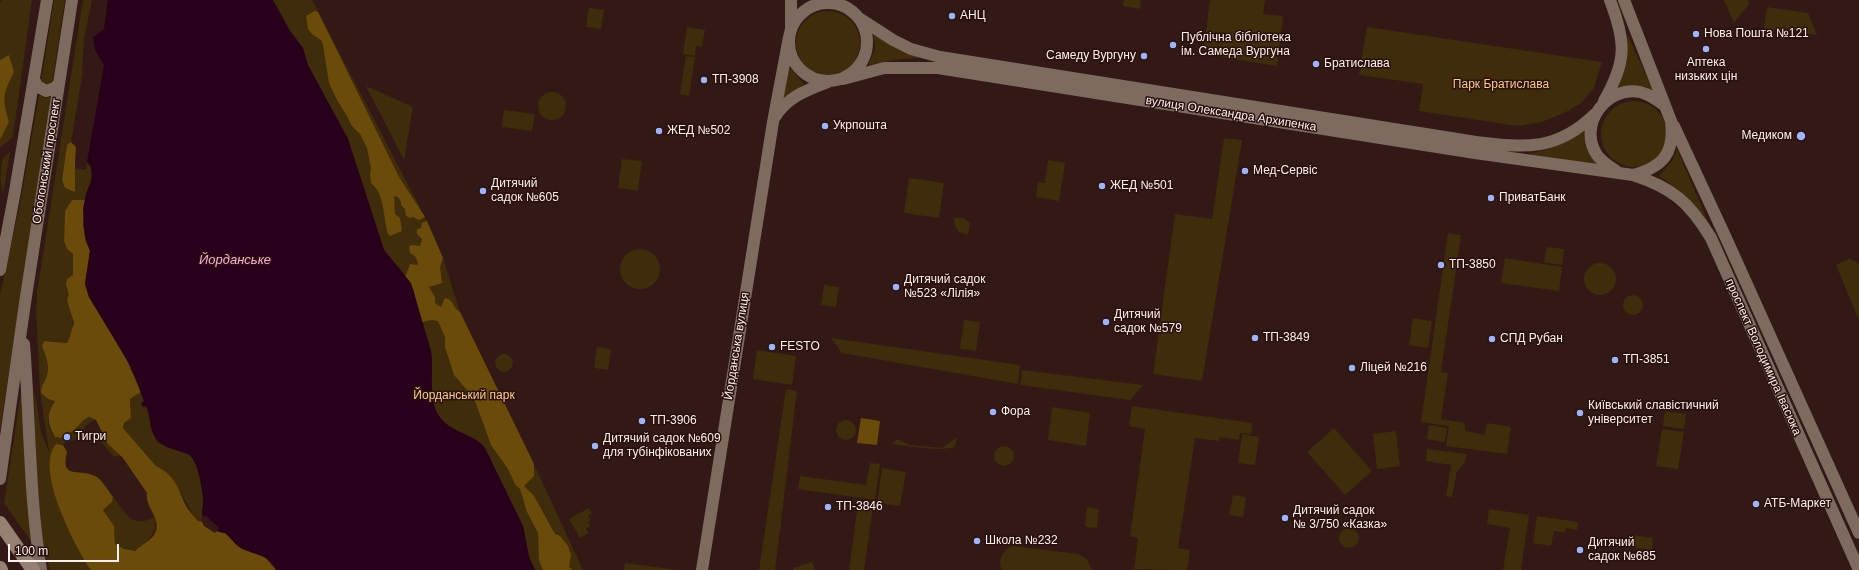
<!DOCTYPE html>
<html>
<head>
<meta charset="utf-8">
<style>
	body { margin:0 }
	#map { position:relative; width:1859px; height:570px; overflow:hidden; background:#321915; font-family:Arial,sans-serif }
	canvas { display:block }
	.scale { position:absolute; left:8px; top:544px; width:111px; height:18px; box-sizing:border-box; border:2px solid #fff0ed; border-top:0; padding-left:5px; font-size:12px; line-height:14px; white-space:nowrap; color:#fff0ed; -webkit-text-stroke:3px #28100c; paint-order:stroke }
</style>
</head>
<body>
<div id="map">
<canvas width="1859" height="570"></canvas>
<div class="scale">100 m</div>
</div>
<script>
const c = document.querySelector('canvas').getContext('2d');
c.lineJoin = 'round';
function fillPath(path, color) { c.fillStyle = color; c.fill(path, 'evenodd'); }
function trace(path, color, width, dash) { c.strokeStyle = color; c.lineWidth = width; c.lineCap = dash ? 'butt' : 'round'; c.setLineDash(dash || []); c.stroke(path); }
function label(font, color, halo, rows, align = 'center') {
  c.font = font + ' Arial,sans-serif'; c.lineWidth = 3; c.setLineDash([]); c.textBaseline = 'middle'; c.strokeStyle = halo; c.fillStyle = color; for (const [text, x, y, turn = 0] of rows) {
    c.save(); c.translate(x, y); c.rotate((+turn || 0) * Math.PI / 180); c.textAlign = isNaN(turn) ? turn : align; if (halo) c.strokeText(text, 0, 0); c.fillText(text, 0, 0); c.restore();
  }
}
const green = new Path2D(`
	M2 0H32L13 137 0 148V140L9 122C2 97 3 95 14 72L9 55 0 60V2Z
	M54 0H65L52 84 50 86 41 82Z
	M83 0H92L84 39 82 76 71 142 67 146 62 180 75 192V168L86 170 87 162C97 175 87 187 85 200H72L65 211 64 241 67 249 73 254V275L67 279C70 300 78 324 67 343L50 341 42 346C45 355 50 365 47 375 45 382 41 385 41 393L48 399 55 400C47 412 44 428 57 438 66 437 80 421 89 417L96 420C88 421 79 434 75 440L65 442 63 445 56 444 52 486 64 521 91 570H50L43 546 36 466 34 388 41 432 49 452 40 391 36 310 37 293Z
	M273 0H312L427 221 443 258 460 312 540 477 583 570H535L529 557 523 526 497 475 490 457 477 440 452 428 442 421 434 408 431 390 432 361 431 351 411 283 384 250 348 139 308 65 296 38 290 31Z
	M1124 0H1141L1140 9 1123 6Z
	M1210 0H1265L1263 14 1283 16 1277 66 1203 54Z
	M1724 0H1748L1749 4 1734 23Z
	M1767 7 1808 13 1817 35 1764 28Z
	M589 8 604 10 601 29 586 27Z
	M796 43a32 32 0 1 1 64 0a32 32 0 1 1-64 0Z
	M687 27 705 30 702 47 696 46 695 56 683 54Z
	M1367 27 1602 62 1594 88 1580 104 1564 113 1542 122 1518 126 1419 111 1423 84 1359 75Z
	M873 32 920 58 901 59 868 65 875 49Z
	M1627 34 1653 90C1640 86 1631 85 1618 89 1625 70 1627 54 1627 34Z
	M686 56 695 57 689 96 680 94Z
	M787 65 804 84 779 104Z
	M366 86 413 107 404 160Z
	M538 106a14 14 0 1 1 28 0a14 14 0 1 1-28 0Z
	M39 95 47 98 51 96 0 430V295L20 204Z
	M1601 134a33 33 0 1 1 66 0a33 33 0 1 1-66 0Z
	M504 110 535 114 532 131 502 127Z
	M1587 130 1599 166 1529 154C1550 149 1568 142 1587 130Z
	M1224 138 1242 140 1202 381 1153 374 1175 214 1212 219Z
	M1677 149 1709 224C1696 203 1679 189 1659 176L1672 161Z
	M10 152 3 194C0 184 0 168 3 159 4 156 8 154 10 152Z
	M622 159 642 161 638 191 618 188Z
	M1048 160 1065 163 1059 201 1036 197 1038 182 1045 183Z
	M909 178 944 183 939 218 904 213Z
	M954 218H963L970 223 968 235 959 232 955 226Z
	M1448 233 1461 235 1441 372 1448 373 1441 419 1465 423V431L1485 435 1487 423 1511 427 1507 454 1446 446 1449 426 1421 422Z
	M1547 247 1564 249 1562 265 1544 262Z
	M620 269a20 20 0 1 1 40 0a20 20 0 1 1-40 0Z
	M1505 258 1562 267 1559 291 1501 283Z
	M1849 259 1859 263V320L1836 265Z
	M1584 279a16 16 0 1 1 32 0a16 16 0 1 1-32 0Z
	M824 285 839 287 836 307 821 305Z
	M1623 305a10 10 0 1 1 20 0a10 10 0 1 1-20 0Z
	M1413 318 1432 321 1428 348 1409 345Z
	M964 320 980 322 976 351 960 349Z
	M831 338 1020 365 1018 384 842 353Z
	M597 347 611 349 608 370 594 368Z
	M757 350 796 356 792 385 753 379Z
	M495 363a9 9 0 1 1 18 0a9 9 0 1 1-18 0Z
	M1022 370 1143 385 1130 400 1020 385Z
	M22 386 33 544 4 503Z
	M786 389 797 391 775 570H759Z
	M141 392 144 401 141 403 143 407 146 406 153 434 158 443 190 455C199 466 201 483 203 497 204 506 202 513 204 522L198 521C184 504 177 475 156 466L123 428 124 423 131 418 130 399Z
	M1132 406 1252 423 1251 434 1240 433 1239 440 1220 437 1219 441 1195 438 1178 548 1190 550 1187 570 1134 569 1138 538 1130 536 1145 429 1129 426Z
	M1052 407 1090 413 1086 446 1048 440Z
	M1665 411 1686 414 1684 429 1663 426Z
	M836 430a10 10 0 1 1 20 0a10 10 0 1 1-20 0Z
	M1429 425 1447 428 1445 442 1427 439Z
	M111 427 131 451 114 457 97 437Z
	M1334 428 1372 471 1345 495 1307 452Z
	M1662 429 1684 432 1678 469 1656 466Z
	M1396 431 1400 466 1377 469 1373 434Z
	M1242 434 1259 437 1255 465 1238 463Z
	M957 437 955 447C935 452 912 446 892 444L897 439 910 445 942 448Z
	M994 456a10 10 0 1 1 20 0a10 10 0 1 1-20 0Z
	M1427 449 1467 454 1465 462 1457 471 1452 497 1446 496 1451 465 1426 461Z
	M870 463 880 464 875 500 798 489 800 476 866 485Z
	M882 468 906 472 900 506 877 503Z
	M1233 495 1246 497 1243 517 1229 515Z
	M113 497C127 514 131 529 155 517 158 538 147 538 134 552L124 549 115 544 114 526 103 510 112 502Z
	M858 504 873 507 864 570H849Z
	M1087 507 1099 509 1097 528 1085 527Z
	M589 508 592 513 588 516 591 520 588 522 590 526 586 529 589 533 580 538 569 519Z
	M1489 509 1529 515 1521 570H1503L1510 528 1487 524Z
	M1537 516 1578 522 1577 530 1566 528 1565 533 1554 531 1551 546 1533 543Z
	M1339 538a10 10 0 1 1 20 0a10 10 0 1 1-20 0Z
	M1633 535 1653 538 1652 550 1632 547Z
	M1013 546 1078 554 1087 559 1092 570H1002C997 559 1003 550 1013 546Z
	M812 562 815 570H793V568Z
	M625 563 678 570H624Z`);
const forest = new Path2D(`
	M315 11 318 12 399 177 425 217 419 220 413 217 410 218 406 216 405 209 401 205V202L398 197 394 196 395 214 400 218 402 231 390 236 388 234C383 217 385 194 371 183L370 174 371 168 367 148 360 134 352 126 347 116 337 100 329 83 323 45 321 40 312 34 308 29 306 16Z
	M9 55 14 72C3 95 2 97 9 122L0 140V60Z
	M71 142 76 147 75 162V192L65 188 62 180 67 145Z
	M72 200H85L83 225 86 242 90 250 85 284 89 297 124 354 141 392 130 399 131 418 124 423 123 428 156 466C175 475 178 488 186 506 189 511 194 516 198 521 209 522 214 532 225 533L237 545 265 557 276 570H91C75 547 34 469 56 444L63 445 67 452C60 480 78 468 95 476 102 479 108 491 113 497L112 502 103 510 114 526 115 544 124 549 135 551C140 546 150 540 154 535 164 520 144 507 147 493L123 458 108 444 96 420 89 417C82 420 80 425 74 430 70 433 65 433 61 438L55 437C47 423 46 414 55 401L48 399 41 393C41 385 45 382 47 375 50 365 45 354 42 346L44 341 67 343C71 336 71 330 74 323L67 300 69 295 66 284 67 279 73 275V254L67 249 64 241 65 211Z
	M427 221 443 258 440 267 442 283 429 287 435 297V303L441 307 445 298C454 299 453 309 460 312L534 464V476L524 486 534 496 555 534 560 536 568 546 571 555 569 567 573 570H543L539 560 538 533 527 512 520 489 515 484 508 469 491 445 474 398 454 375 445 347V337L438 321 432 320 422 322 413 289 405 277 410 264 417 265 418 263 415 256 410 253 409 247 411 245 420 246 422 239 417 234V229L421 228 422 223Z
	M861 418 880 421 877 445 857 443Z`);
const water = new Path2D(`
	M108 0H273L290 31 303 48 308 65 348 139 384 250 411 283 431 351C435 379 423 413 454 429 464 435 478 438 485 448L523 526 529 557 535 570H276C270 554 252 555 239 547 234 543 230 537 225 533 214 532 202 525 202 513 202 507 204 502 203 497 201 483 199 466 190 455 172 447 157 450 151 427 150 420 150 413 146 406L143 407 141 403 144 401 131 367 89 297 85 284 90 251 85 237 83 209 86 194 92 179 91 166 87 162 104 65 95 50 93 37 104 29Z`);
const pier = new Path2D(`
	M205 515 219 528 215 533 204 526 201 519Z`);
const secondary = new Path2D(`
	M789 42a39 39 0 1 1 78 0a39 39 0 1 1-78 0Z
	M859 18 893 40 911 49 940 57 1476 142C1526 148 1557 151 1595 114
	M791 27V0
	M34 79 37 86 46 91 55 88 59 83
	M843 79 884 68H938L1475 153 1633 175C1663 167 1675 153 1671 121L1624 0
	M1604 101C1627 61 1626 42 1610 0
	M775 117C787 97 807 90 828 82
	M1674 126 1726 238 1859 533
	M1616 171C1609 166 1602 162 1597 155 1577 125 1607 85 1640 92 1649 94 1657 100 1665 106
	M1633 175C1673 188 1689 202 1711 238L1859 570
	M0 270 15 191 47 0
	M24 344C30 419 29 496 41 570
	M0 479 25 303 72 0
	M702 570 773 122 789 37`);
const primary = new Path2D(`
	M0 523 33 570
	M0 568 1 570`);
const markers = [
	[952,16,4,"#9db4fd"],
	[1696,34,4,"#9db4fd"],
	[1173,45,4,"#9db4fd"],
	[1706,49,4,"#9db4fd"],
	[1144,56,4,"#9db4fd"],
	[1316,64,4,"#9db4fd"],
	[704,80,4,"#9db4fd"],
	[825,126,4,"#9db4fd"],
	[659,131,4,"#9db4fd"],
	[1801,136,5,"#9db4fd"],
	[1245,171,4,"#9db4fd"],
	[1102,186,4,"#9db4fd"],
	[483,191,4,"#9db4fd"],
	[1491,198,4,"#9db4fd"],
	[1441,265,4,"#9db4fd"],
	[896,287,4,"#9db4fd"],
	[1106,322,4,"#9db4fd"],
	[1255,338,4,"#9db4fd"],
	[1492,339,4,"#9db4fd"],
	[772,347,4,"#9db4fd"],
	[1615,360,4,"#9db4fd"],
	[1352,368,4,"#9db4fd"],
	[993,412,4,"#9db4fd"],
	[1580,413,4,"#9db4fd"],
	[642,421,4,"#9db4fd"],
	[67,437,4,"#9db4fd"],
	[595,446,4,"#9db4fd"],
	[1756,504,4,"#9db4fd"],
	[828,507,4,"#9db4fd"],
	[1285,518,4,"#9db4fd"],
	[977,541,4,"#9db4fd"],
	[1580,550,4,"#9db4fd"]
];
const poiNames = [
	["АНЦ",960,16],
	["Нова Пошта №121",1704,34],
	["Публічна бібліотека",1181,38],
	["ім. Самеда Вургуна",1181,52],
	["Самеду Вургуну",1136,56,"right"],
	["Аптека",1706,63,"center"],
	["низьких цін",1706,77,"center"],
	["Братислава",1324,64],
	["ТП-3908",712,80],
	["Укрпошта",833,126],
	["ЖЕД №502",667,131],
	["Медиком",1792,136,"right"],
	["Мед-Сервіс",1253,171],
	["Дитячий",491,184],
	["садок №605",491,198],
	["ЖЕД №501",1110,186],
	["ПриватБанк",1499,198],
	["ТП-3850",1449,265],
	["Дитячий садок",904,280],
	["№523 «Лілія»",904,294],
	["Дитячий",1114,315],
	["садок №579",1114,329],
	["ТП-3849",1263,338],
	["СПД Рубан",1500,339],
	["FESTO",780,347],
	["ТП-3851",1623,360],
	["Ліцей №216",1360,368],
	["Київський славістичний",1588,406],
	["університет",1588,420],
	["Фора",1001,412],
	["ТП-3906",650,421],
	["Тигри",75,437],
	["Дитячий садок №609",603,439],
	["для тубінфікованих",603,453],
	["АТБ-Маркет",1764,504],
	["ТП-3846",836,507],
	["Дитячий садок",1293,511],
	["№ 3/750 «Казка»",1293,525],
	["Школа №232",985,541],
	["Дитячий",1588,543],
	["садок №685",1588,557]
];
const parkNames = [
	["Парк Братислава",1501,85],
	["Йорданський парк",464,396]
];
const streetNames = [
	["вулиця Олександра Архипенка",1231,114,9],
	["Оболонський проспект",47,161,-81],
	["Йорданська вулиця",737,346,-81],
	["проспект Володимира Івасюка",1763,357,66]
];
const waterNames = [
	["Йорданське",235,260]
];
fillPath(green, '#3f2c0a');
fillPath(forest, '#6a4b09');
fillPath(water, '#28001c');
fillPath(pier, '#321915');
trace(secondary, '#7d6b60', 12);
trace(primary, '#968071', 14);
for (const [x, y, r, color] of markers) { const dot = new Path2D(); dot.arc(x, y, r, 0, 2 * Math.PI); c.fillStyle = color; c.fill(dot); trace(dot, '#28100c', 1.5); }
label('12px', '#fff0ed', '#28100c', poiNames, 'left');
label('12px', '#fccd7f', '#28100c', parkNames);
label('12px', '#fff0ed', '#28100c', streetNames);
label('italic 13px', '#fcacdc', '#28100c', waterNames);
</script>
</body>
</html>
